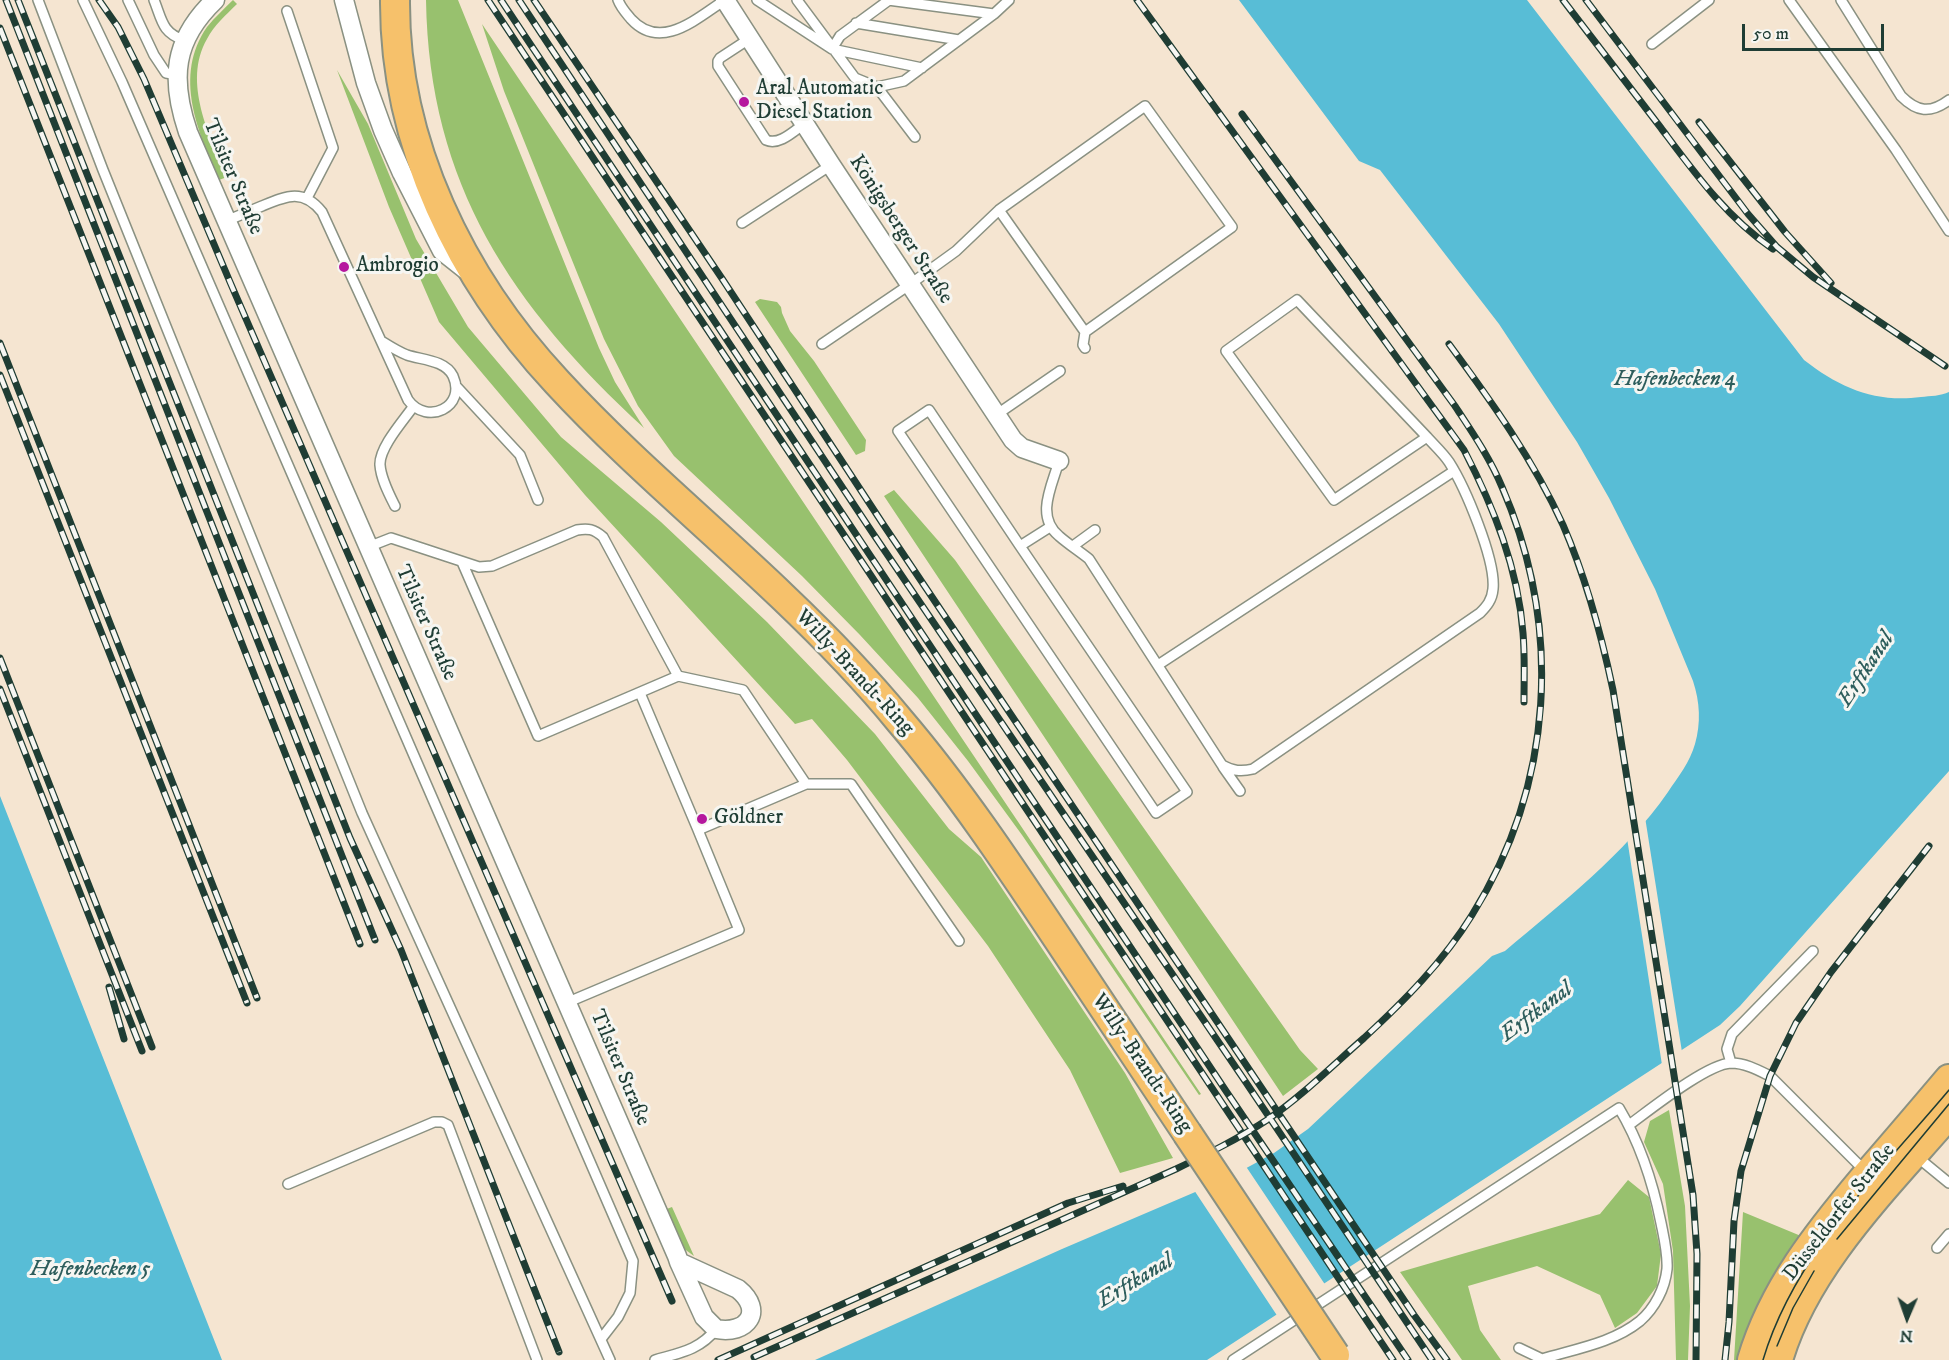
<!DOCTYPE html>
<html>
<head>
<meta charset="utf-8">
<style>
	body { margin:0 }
	#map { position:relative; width:1949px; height:1360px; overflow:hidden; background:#f5e5d1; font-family:"IM FELL DW Pica",serif }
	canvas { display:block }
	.north { position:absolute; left:1877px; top:1288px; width:60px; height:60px; -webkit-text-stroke:4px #f6f6f2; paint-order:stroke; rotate:182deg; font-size:16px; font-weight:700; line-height:24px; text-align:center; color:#1f3d34 }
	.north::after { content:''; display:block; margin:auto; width:21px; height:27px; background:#1f3d34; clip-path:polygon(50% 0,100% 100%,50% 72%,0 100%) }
	.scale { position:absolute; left:1742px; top:24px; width:142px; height:27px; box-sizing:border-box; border:3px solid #1f3d34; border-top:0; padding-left:8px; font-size:18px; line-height:21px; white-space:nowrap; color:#1f3d34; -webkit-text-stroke:4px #f6f6f2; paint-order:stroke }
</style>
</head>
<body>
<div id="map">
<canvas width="1949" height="1360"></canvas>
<div class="north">N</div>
<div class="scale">50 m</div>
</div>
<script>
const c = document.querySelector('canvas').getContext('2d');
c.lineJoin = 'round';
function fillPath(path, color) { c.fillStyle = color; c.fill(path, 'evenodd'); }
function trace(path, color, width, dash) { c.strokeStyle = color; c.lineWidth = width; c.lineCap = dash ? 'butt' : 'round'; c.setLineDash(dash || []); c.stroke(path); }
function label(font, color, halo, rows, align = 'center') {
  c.font = font + ' "IM FELL DW Pica",serif'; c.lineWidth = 6; c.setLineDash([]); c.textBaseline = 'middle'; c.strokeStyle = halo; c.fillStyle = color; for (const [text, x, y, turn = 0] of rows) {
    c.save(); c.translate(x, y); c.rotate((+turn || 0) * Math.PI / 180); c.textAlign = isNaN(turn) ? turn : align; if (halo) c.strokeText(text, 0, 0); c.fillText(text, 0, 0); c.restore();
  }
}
const green = new Path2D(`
	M233 0 237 4C226 15 214 25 207 39 182 82 210 137 227 177L219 180C198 132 173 76 207 27 215 17 224 9 233 0Z
	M426 0H458L599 348 615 382 644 428C512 306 429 185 426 0Z
	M482 24 1201 1094 1199 1095 1022 835 968 761 918 698 860 635 802 576 674 456 638 406 604 339 578 275 504 91Z
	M337 70 368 124 416 239 468 327 561 437 661 522 767 622 875 734 949 829 981 857 1125 1073 1173 1158 1120 1173 1070 1070 988 946 847 760 812 719 795 724 585 495 439 322 389 207Z
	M760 299 777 302 781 307 782 313 790 331 814 361 866 440 865 451 856 455 755 302Z
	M894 490 955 560 1300 1050 1318 1069 1283 1096 884 496Z
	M1669 1110 1685 1206 1690 1306 1688 1360H1676L1673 1251 1663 1184 1644 1142 1650 1121Z
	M1628 1180 1649 1197 1661 1254 1657 1286 1637 1313 1615 1328 1600 1295 1537 1266 1468 1286 1480 1330 1501 1360H1462L1400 1272 1600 1214Z
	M672 1207 694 1256 683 1248 664 1210Z
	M1743 1212 1801 1236 1742 1360H1734Z`);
const water = new Path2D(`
	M1239 0H1527L1804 360C1840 388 1875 403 1921 397 1930 396 1941 396 1949 392V771L1740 1006 1720 1025 1207 1360H815L1062 1249 1228 1178 1274 1153 1308 1129 1492 956 1505 951C1563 902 1624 855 1668 792 1678 777 1690 762 1695 744 1701 723 1700 702 1693 681L1655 589 1609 498 1577 442 1499 324 1380 170 1359 161Z
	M0 796 222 1360H0Z`);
const pier = new Path2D(`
	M1645 817 1682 1052 1662 1065 1627 838Z
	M1245 1165 1326 1286 1278 1317 1194 1190Z`);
const service = new Path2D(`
	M38 0 103 170 362 813 610 1360
	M83 0 122 82 633 1261 630 1293 618 1317 601 1339
	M128 0 154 55 166 73 178 75
	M154 0C162 20 162 33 184 40
	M618 0C621 8 626 13 631 19 661 52 697 18 725 0
	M757 0 832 49 922 68
	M797 0 855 78 877 87 904 81 994 14 1009 0
	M888 0 994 14
	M1789 0 1896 150 1949 231
	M1841 0 1901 96C1917 112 1930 114 1949 100
	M287 11 333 148 307 198
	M856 23 959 40
	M749 39 720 58 718 61V66L766 140C779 146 794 131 804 124
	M1652 44 1709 0
	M832 49 840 36 889 0
	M877 87 915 137
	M226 221C238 216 250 211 262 206 286 196 303 188 322 212L408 400C427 426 467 407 453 376 445 360 422 360 407 355 399 352 391 347 383 342
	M742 223 831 165
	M822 344 909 285 956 251 999 210 1145 106 1232 227 1085 332 999 210
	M1085 348 1083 345 1085 332
	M456 386 520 455 538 500
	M996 415 1060 371
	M1059 461C1052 486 1035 516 1059 536 1068 544 1079 551 1089 559L1222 765C1233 771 1241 772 1253 769L1480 613C1487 606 1492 600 1493 589 1496 560 1465 487 1449 462 1443 453 1434 445 1427 437L1297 300 1226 351 1334 500 1427 437
	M395 506C389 494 381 479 380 465 379 448 403 421 413 407
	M1020 546 929 410 898 431 1156 813 1187 792 1020 546 1050 527
	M1073 546 1095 530
	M368 547 391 538 479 567 492 566 577 530C588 528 594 529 603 537L678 676 743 690 806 784 698 830 640 693
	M462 562 538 736 678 676
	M1158 665 1454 471
	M1223 767 1240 791
	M806 784H851L959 941
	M566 1003 739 930 698 830
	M1731 1063 1727 1049 1732 1034 1813 951
	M1629 1125C1651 1109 1707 1064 1731 1063 1745 1063 1758 1070 1770 1076L1866 1172
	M1916 1156 1949 1183
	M288 1184 434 1122H442L448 1125 537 1360
	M1937 1248 1949 1234
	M655 1360C679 1353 700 1350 716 1329
	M1233 1360 1619 1108C1640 1143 1653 1183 1661 1223 1664 1238 1668 1254 1667 1269 1665 1288 1655 1308 1640 1321 1613 1343 1575 1349 1542 1359L1519 1348`);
const minor = new Path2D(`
	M215 0C173 40 170 79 188 132L677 1256 679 1262 704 1317 716 1329C747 1335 765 1311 738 1289L679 1262
	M344 0 366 83 383 130 402 173 442 251 466 270
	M725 0 831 165 1013 440 1022 448 1059 461`);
const primary = new Path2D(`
	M395 0C394 143 461 279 557 382 628 459 708 525 783 597 824 636 864 677 900 721 958 789 1008 864 1058 939 1101 1004 1144 1069 1187 1133
	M1752 1360C1773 1289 1818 1233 1865 1177 1893 1145 1921 1112 1949 1079
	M1778 1360C1805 1266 1887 1186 1949 1114`);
const tram = new Path2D(`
	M1837 1239 1949 1104
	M1777 1346 1793 1308 1814 1271
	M1763 1360C1794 1255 1880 1172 1949 1090`);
const rail = new Path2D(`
	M6 0 375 940
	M18 0 350 838 401 950 559 1352
	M99 0 118 27 144 79 230 282 672 1301
	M488 0 1393 1360
	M501 0 1226 1091 1408 1360
	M519 0 872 532 1245 1081 1432 1360
	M534 0 723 280 883 524 1414 1315 1447 1360
	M1137 0 1464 450C1494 508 1518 568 1523 633 1525 656 1524 679 1524 702
	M1563 0C1596 43 1628 85 1661 128 1694 172 1726 217 1773 249
	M1586 0 1748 214 1777 247 1813 277 1945 366
	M0 28 360 944
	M1699 122 1785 232 1831 283
	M0 343 257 998
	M1449 344C1491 401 1533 459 1563 525 1586 578 1601 633 1613 690L1693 1195 1697 1254 1696 1360
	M0 375 247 1003
	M0 658 152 1047
	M0 689 142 1051
	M109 987 124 1039
	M754 1357 1176 1169C1207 1154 1238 1139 1267 1120 1302 1096 1332 1066 1364 1038 1404 1001 1443 962 1472 915 1554 784 1563 628 1502 487 1490 458 1472 432 1455 406L1242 114
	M718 1360 1068 1203 1123 1186
	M1725 1360 1729 1322 1734 1221 1741 1171 1770 1076 1796 1023 1831 972 1929 846`);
const primaryBridge = new Path2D(`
	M1187 1133 1335 1355`);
const markers = [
	[744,102,6,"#b5179e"],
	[344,267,6,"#b5179e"],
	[702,819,6,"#b5179e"]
];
const poiNames = [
	["Aral Automatic",756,90],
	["Diesel Station",756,114],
	["Ambrogio",356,267],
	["Göldner",714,819]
];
const streetNames = [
	["Tilsiter Straße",232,177,67],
	["Königsberger Straße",900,230,57],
	["Tilsiter Straße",425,623,66],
	["Willy-Brandt-Ring",854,673,47],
	["Willy-Brandt-Ring",1141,1064,56],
	["Tilsiter Straße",619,1068,67],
	["Düsseldorfer Straße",1840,1213,-52]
];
const waterNames = [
	["Hafenbecken 4",1675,380],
	["Erftkanal",1867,670,-57],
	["Erftkanal",1537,1013,-37],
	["Hafenbecken 5",90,1270],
	["Erftkanal",1136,1282,-31]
];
fillPath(green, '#98c16e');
fillPath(water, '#58bdd6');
fillPath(pier, '#f5e5d1');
trace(service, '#8a9182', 12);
trace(minor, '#8a9182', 21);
trace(primary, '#8a9182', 32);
trace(service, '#fff', 9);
trace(minor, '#fff', 18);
trace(primary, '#f6c16b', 28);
trace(tram, '#1f3d34', 1.5);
trace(rail, '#1f3d34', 7);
trace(rail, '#f6f6f2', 4.5, [14]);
trace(primaryBridge, '#8a9182', 32, []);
trace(primaryBridge, '#f6c16b', 28);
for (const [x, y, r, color] of markers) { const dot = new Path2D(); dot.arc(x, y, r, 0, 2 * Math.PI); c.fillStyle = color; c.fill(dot); trace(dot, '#f6f6f2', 2); }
label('21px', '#1f3d34', '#f6f6f2', poiNames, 'left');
label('21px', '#1f3d34', '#f6f6f2', streetNames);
label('italic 22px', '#2d5d5c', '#f6f6f2', waterNames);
</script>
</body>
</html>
